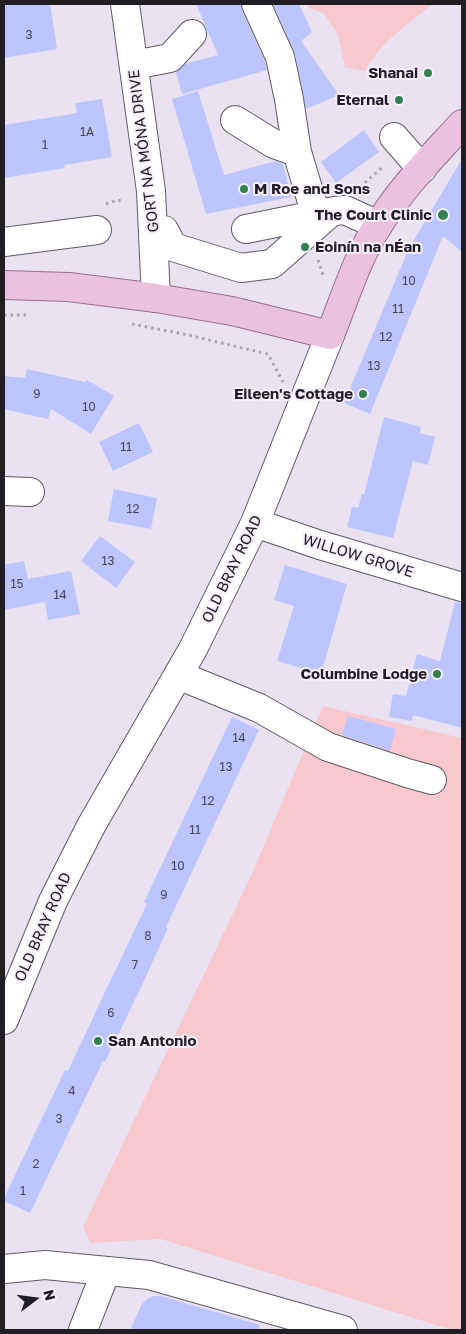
<!DOCTYPE html>
<html>
<head>
<meta charset="utf-8">
<style>
	body { margin:0 }
	#map { position:relative; width:466px; height:1334px; overflow:hidden; background:#eae2f1; font-family:"Golos Text",sans-serif }
	canvas { display:block }
	.frame { position:absolute; inset:0; border:5px solid #201d23; pointer-events:none }
	.north { position:absolute; left:10px; top:1274px; width:50px; height:50px; -webkit-text-stroke:4px #f7efff; paint-order:stroke; rotate:75deg; font-size:14px; font-weight:700; line-height:20px; text-align:center; color:#201d23 }
	.north::after { content:''; display:block; margin:auto; width:18px; height:22px; background:#201d23; clip-path:polygon(50% 0,100% 100%,50% 72%,0 100%) }
</style>
</head>
<body>
<div id="map">
<canvas width="466" height="1334"></canvas>
<div class="frame"></div>
<div class="north">N</div>
</div>
<script>
const c = document.querySelector('canvas').getContext('2d');
c.lineJoin = 'round';
function fillPath(path, color) { c.fillStyle = color; c.fill(path, 'evenodd'); }
function trace(path, color, width, dash) { c.strokeStyle = color; c.lineWidth = width; c.lineCap = dash ? 'butt' : 'round'; c.setLineDash(dash || []); c.stroke(path); }
function label(font, color, halo, rows, align = 'center') {
  c.font = font + ' "Golos Text",sans-serif'; c.lineWidth = 4; c.setLineDash([]); c.textBaseline = 'middle'; c.strokeStyle = halo; c.fillStyle = color; for (const [text, x, y, turn = 0] of rows) {
    c.save(); c.translate(x, y); c.rotate((+turn || 0) * Math.PI / 180); c.textAlign = isNaN(turn) ? turn : align; if (halo) c.strokeText(text, 0, 0); c.fillText(text, 0, 0); c.restore();
  }
}
const green = new Path2D(`
	M308 4H432C408 25 380 42 365 71L345 67 338 35 324 13 309 8Z
	M323 706 462 738V1330H452L161 1239 91 1243 83 1227 250 878Z`);
const building = new Path2D(`
	M4 4H50L57 49 4 58Z
	M196 4H241L242 10 265 62 267 70 182 94 176 72 185 64 218 55Z
	M273 4H299L312 32 301 41 339 95 306 109 295 54Z
	M198 91 224 175 276 161 283 164 291 197 206 214 172 99Z
	M102 99 112 157 64 165 65 168 4 178V125L77 113 75 103Z
	M364 130 379 152 336 183 321 162Z
	M462 159V252L443 236 370 414 344 403 408 250Z
	M27 369 85 382 87 380 114 396 91 434 51 409 48 419 4 409V376L25 378Z
	M384 417 421 427 420 433 435 437 428 465 413 461 393 538 347 527 352 507 358 508 362 494H364Z
	M139 423 153 452 113 471 99 442Z
	M114 489 157 498 151 529 108 521Z
	M100 536 135 562 116 588 81 561Z
	M24 561 28 579 71 571 80 614 48 620 45 602 4 610V565Z
	M285 565 347 584 321 674 277 661 294 606 274 600Z
	M455 602 462 603V728L413 715 412 721 389 717 393 694 406 696 417 654 440 661Z
	M348 716 396 729 390 751 342 735Z
	M232 717 259 730 166 927 168 928 142 985 105 1062 103 1061 30 1213 4 1201V1198L65 1070 68 1071 105 992 147 904 144 902Z
	M154 1296H161L260 1325 259 1330H130L142 1304 147 1299Z`);
const path = new Path2D(`
	M360 187 384 166
	M106 204 118 200 124 202
	M318 260 323 275
	M4 315H26
	M132 324 188 335 268 354 283 382`);
const minor = new Path2D(`
	M125 4 151 191 156 298
	M256 4 280 57 289 99 297 152 316 215
	M134 65 170 58 192 34
	M235 120 274 144 297 152
	M394 137 422 169
	M246 229 335 211 345 210 378 225
	M164 230 173 247 241 268 272 264 331 212
	M4 242 97 230
	M4 491 30 492
	M255 523 320 545 462 587
	M178 675 259 708 328 747 407 773 432 780
	M4 1020 53 901 91 826 193 649 255 523 330 335
	M4 1269 45 1265 149 1275 343 1330
	M83 1330 106 1271`);
const major = new Path2D(`
	M4 285 69 287 156 298 232 311 330 335C345 298 357 257 379 224 402 187 433 156 462 124`);
const markers = [
	[428,73,5,"#318151"],
	[399,100,5,"#318151"],
	[244,189,5,"#318151"],
	[443,215,6,"#318151"],
	[305,247,5,"#318151"],
	[363,394,5,"#318151"],
	[437,674,5,"#318151"],
	[98,1041,5,"#318151"]
];
const numberNames = [
	["3",29,35],
	["1A",87,132],
	["1",45,145],
	["10",409,281],
	["11",398,309],
	["12",386,337],
	["13",374,366],
	["9",37,394],
	["10",89,407],
	["11",126,447],
	["12",133,509],
	["13",108,561],
	["15",17,584],
	["14",60,595],
	["14",239,738],
	["13",226,767],
	["12",208,801],
	["11",195,830],
	["10",178,866],
	["9",164,895],
	["8",148,936],
	["7",135,965],
	["6",111,1013],
	["4",72,1091],
	["3",59,1119],
	["2",36,1164],
	["1",23,1191]
];
const poiNames = [
	["Shanai",418,73],
	["Eternal",389,100],
	["M Roe and Sons",254,189,"left"],
	["The Court Clinic",432,215],
	["Eoinín na nÉan",315,247,"left"],
	["Eileen's Cottage",353,394],
	["Columbine Lodge",427,674],
	["San Antonio",108,1041,"left"]
];
const streetNames = [
	["GORT NA MÓNA DRIVE",144,151,-97],
	["WILLOW GROVE",358,556,17],
	["OLD BRAY ROAD",232,569,-64],
	["OLD BRAY ROAD",43,927,-66]
];
fillPath(green, '#f7c8cd');
fillPath(building, '#bdc5ff');
trace(minor, '#5f5966', 30);
trace(major, '#9a6e8d', 30);
trace(path, '#a9a2ae', 3, [2.5, 4]);
trace(minor, '#fff', 28);
trace(major, '#eac2dd', 28);
for (const [x, y, r, color] of markers) { const dot = new Path2D(); dot.arc(x, y, r, 0, 2 * Math.PI); c.fillStyle = color; c.fill(dot); trace(dot, '#f7efff', 2); }
label('12px', '#47475a', null, numberNames);
label('bold 15px', '#201d23', '#f7efff', poiNames, 'right');
label('15px', '#201d23', '#f7efff', streetNames);
</script>
</body>
</html>
